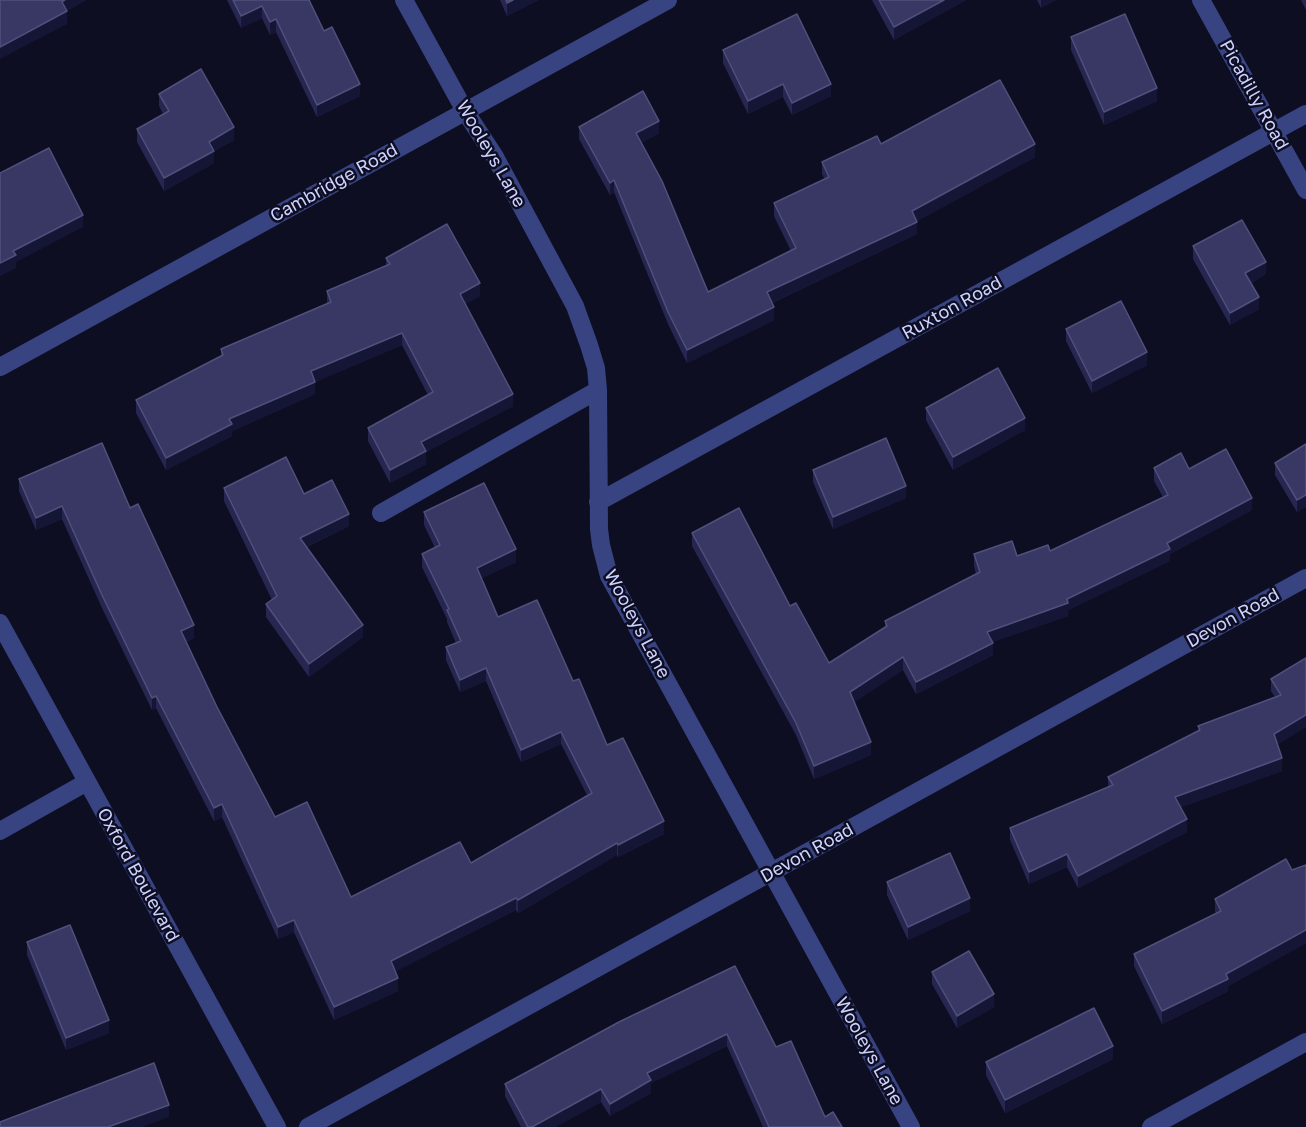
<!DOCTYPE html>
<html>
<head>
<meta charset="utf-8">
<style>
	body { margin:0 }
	canvas { display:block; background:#0d0e22 }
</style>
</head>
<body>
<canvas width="1306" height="1127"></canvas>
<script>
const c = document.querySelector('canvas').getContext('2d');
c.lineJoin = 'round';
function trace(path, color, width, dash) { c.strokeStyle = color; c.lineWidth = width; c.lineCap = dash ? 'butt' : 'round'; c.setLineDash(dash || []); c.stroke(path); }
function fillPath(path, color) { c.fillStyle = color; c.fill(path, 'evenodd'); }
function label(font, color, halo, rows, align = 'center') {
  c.font = font + ' "Golos Text",sans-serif'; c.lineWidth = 5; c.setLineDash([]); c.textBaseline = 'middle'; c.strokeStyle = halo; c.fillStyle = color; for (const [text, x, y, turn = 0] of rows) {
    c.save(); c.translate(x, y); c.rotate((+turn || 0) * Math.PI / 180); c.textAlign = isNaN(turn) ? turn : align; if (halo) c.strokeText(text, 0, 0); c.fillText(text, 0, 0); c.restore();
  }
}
const minor = new Path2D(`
	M404 0 465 111 495 157 575 306 589 345 596 368 598 390 599 529 601 545 609 576 911 1127
	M1201 0 1306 190
	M0 367 668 0
	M598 502 1306 114
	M381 513 598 390
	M0 623 277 1127
	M0 831 87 782
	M308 1127 1306 578
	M1151 1127 1306 1042`);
const wall = new Path2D(`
	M227 0H309L324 31 360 96 317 117 276 32 270 35 262 18 241 28Z
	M500 0H538L507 16Z
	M872 0H966L894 40Z
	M1037 0H1056L1041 8Z
	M1301 0H1306V10Z
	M1071 37 1157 101 1104 125 1071 50Z
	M723 50 831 96 792 115 783 97 748 114 723 63Z
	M159 94 234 140 214 151V163L164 191 137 142V129L163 114 159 106Z
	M579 127 659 133 641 143 708 292 791 251 774 216V203L825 180 822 174V162L881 144 1035 157 917 221V234L772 303 774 320 687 363 668 324 614 192 610 195 579 139Z
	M1193 246 1266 274 1251 283 1259 309 1230 325 1193 259Z
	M386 258 480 296 465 304 513 406 426 452V464L390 483 368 441V428L428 395 402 345 315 382V394L232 431V436L166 470 136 413V400L221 356V349L327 304V291L386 266Z
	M1066 329 1147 365 1092 393 1066 341Z
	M926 408 1025 430 953 470 926 420Z
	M1306 444V507L1297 512 1275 475V463Z
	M1154 468 1189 469 1252 510 1170 554V561L1068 610V616L992 642 993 655 916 694 903 670 854 702 871 755 814 779 796 735 692 546V533L790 606 829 663 885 627V621L976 574 974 566V554L1017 556 1050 551 1163 497 1154 481Z
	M813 470 906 498 833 529 813 482Z
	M19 479 130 508 194 638 186 642 217 707 275 817 351 897 471 863 587 795 561 744 521 762 486 681 460 692 446 660V647L456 643 447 622V619L422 567V554L435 548 424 525V512L516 562 482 578 498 617 573 681 607 745 664 834 618 857 617 855 518 913 516 910 395 971 398 991 334 1020 294 932 278 939 222 817 214 821 156 708 152 710 102 608 62 519 36 530 19 491Z
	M224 488 304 494 349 526 307 547 363 637 309 677 266 617V604L272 600 224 501Z
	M1306 658 1277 744 1282 771 1181 807 1187 832 1078 888 1067 867 1029 884 1010 840V828L1108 787V777L1198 730V726L1275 697 1271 691V679Z
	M1306 865V943L1228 986V991L1162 1024 1134 966V954L1216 914 1215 911V899Z
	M887 882 970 911 908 940 887 895Z
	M27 942 109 1033 66 1050 27 955Z
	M735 966 776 1047 825 1117 842 1127H763L727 1046 651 1083V1093L610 1116 601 1102 555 1127H521L505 1096V1084Z
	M932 972 994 1007 957 1028 932 984Z
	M1113 1059 1005 1113 986 1075V1062Z`);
const shadedWall = new Path2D(`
	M65 0H87L67 11V24L0 59V47Z
	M513 0H538L507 16V3Z
	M944 0H966L894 40V27Z
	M1041 0H1056L1041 8Z
	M262 6V18L241 28V16Z
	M276 19V32L270 35V22Z
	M360 84V96L317 117V105Z
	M783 84V97L748 114V101Z
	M831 84V96L792 115V103Z
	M1157 88V101L1104 125V112Z
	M659 121V133L636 146V133Z
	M234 127V140L214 151V163L164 191V178L209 142Z
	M1035 144V157L912 224V211Z
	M614 180V192L610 195V183Z
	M83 215V227L16 262V268L0 276V263L13 251Z
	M917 222V234L767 305V292Z
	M1266 262V274L1245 286V273Z
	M480 283V296L460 307V294Z
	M1259 297V309L1230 325V313Z
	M774 307V320L687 363V350Z
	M402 333V345L311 384V371Z
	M1147 352V365L1092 393V381Z
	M315 382V394L232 431V436L166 470V458L229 419Z
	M513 394V406L426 452V464L390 483V470L421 442Z
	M1025 418V430L953 470V457Z
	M906 486V498L833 529V517Z
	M1306 495V507L1297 512V500Z
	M1252 498V510L1170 554V561L1068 610V616L987 644V632L1067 599Z
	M62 506V519L36 530V518Z
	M349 514V526L300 550V538Z
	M516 549V562L477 581V568Z
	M194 625V638L181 644V631Z
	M363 625V637L309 677V664Z
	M993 643V655L916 694V682Z
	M903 657V670L850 705V692Z
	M486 668V681L460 692V680Z
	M156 696V708L152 710V698Z
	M1306 715V727L1274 747V734Z
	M561 732V744L521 762V750Z
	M871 742V755L814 779V766Z
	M1282 758V771L1175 809V797Z
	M222 804V817L214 821V808Z
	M1187 819V832L1078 888V876Z
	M664 821V834L618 857V845Z
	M617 843V855L518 913V900Z
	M1067 854V867L1029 884V872Z
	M516 898V910L391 974V961Z
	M970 898V911L908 940V927Z
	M294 920V932L278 939V927Z
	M1306 930V943L1228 986V991L1162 1024V1011L1226 974Z
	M398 978V991L334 1020V1007Z
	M994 994V1007L957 1028V1016Z
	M109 1020V1033L66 1050V1038Z
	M727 1034V1046L651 1083V1093L610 1116V1104L647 1073Z
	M1113 1046V1059L1005 1113V1100Z
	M601 1089V1102L555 1127H532Z
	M169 1105V1117L142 1127H108Z`);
const building = new Path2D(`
	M0 0H65L62 2 67 11 0 47Z
	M233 0H309L324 31 332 27 360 84 317 105 276 19 270 22 262 6 241 16Z
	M506 0H513L507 3Z
	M879 0H944L894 27Z
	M797 14 831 84 792 103 783 84 748 101 723 50Z
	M1125 14 1157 88 1104 112 1071 37Z
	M201 69 234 127 209 142 214 151 164 178 137 129 169 111 159 94Z
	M1000 80 1035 144 912 211 917 222 767 292 774 307 687 350 668 312 614 180 610 183 579 127 643 91 659 121 636 133 662 181 708 292 796 248 774 203 829 177 822 162 877 136 881 144Z
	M49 148 83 215 13 251 16 255 0 263V173Z
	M1242 220 1266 262 1245 273 1259 297 1230 313 1193 246Z
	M447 224 480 283 460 294 513 394 421 442 426 451 390 470 368 428 433 392 402 333 311 371 315 382 229 419 232 424 166 458 136 400 223 355 221 349 331 302 327 291 390 264 386 258Z
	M1121 301 1147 352 1092 381 1066 329Z
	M998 368 1025 418 953 457 926 408Z
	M886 438 906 486 833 517 813 470Z
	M102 443 130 508 138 504 194 625 181 631 217 707 275 817 307 802 351 897 460 842 471 863 592 793 561 732 521 750 486 668 460 680 446 647 461 641 447 610 449 609 422 554 440 545 424 512 484 483 516 549 477 568 498 617 537 600 573 681 579 679 607 745 623 738 664 821 618 845 617 843 518 900 516 898 391 961 398 978 334 1007 294 920 278 927 222 804 214 808 156 696 152 698 102 595 62 506 36 518 19 479Z
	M1306 444V495L1297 500 1275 463Z
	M1226 449 1252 498 1167 543 1170 549 1067 599 1068 603 987 632 993 643 916 682 903 657 850 692 871 742 814 766 796 723 692 533 739 508 790 606 796 603 829 663 887 626 885 621 980 572 974 554 1012 541 1017 556 1048 545 1050 551 1168 495 1154 468 1181 453 1189 469Z
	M286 457 304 494 332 480 349 514 300 538 363 625 309 664 266 604 277 596 224 488Z
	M1306 658V715L1274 734 1282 758 1175 797 1187 819 1078 876 1067 854 1029 872 1010 828 1113 785 1108 777 1200 730 1198 726 1281 695 1271 679Z
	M950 853 970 898 908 927 887 882Z
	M1286 859 1292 870 1306 865V930L1226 974 1228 979 1162 1011 1134 954 1221 911 1215 899Z
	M70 925 109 1020 66 1038 27 942Z
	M969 951 994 994 957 1016 932 972Z
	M735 966 776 1047 791 1041 825 1117 833 1112 842 1127H769L727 1034 647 1073 651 1080 610 1104 601 1089 532 1127H528L505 1084 619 1022Z
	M1094 1008 1113 1046 1005 1100 986 1062Z
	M154 1063 169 1105 108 1127H0V1122Z`);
const streetNames = [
	["Picadilly Road",1254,95,61],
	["Wooleys Lane",491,154,60],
	["Cambridge Road",334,183,-29],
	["Ruxton Road",952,308,-29],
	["Devon Road",1233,618,-29],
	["Wooleys Lane",637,624,62],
	["Devon Road",807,853,-29],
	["Oxford Boulevard",138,875,61],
	["Wooleys Lane",869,1051,61]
];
trace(minor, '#384382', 18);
fillPath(wall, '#272651');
fillPath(shadedWall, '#151536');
fillPath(building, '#393864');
trace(building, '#50507c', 1.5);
label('18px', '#cfd2ff', '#0d0e22', streetNames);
</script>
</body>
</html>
